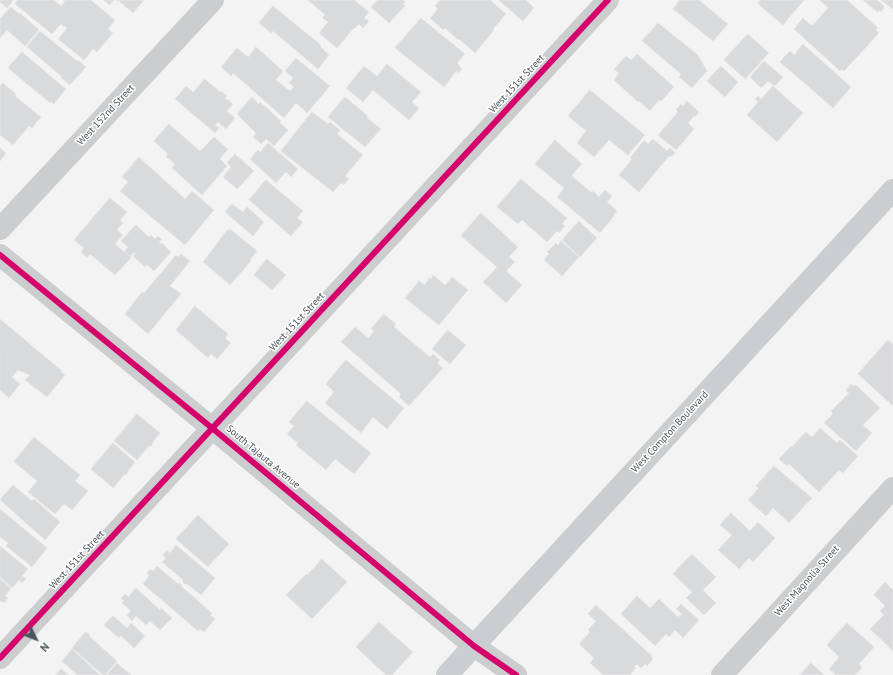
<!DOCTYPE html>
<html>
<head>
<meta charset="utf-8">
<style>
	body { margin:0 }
	#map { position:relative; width:893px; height:675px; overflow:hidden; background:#f3f3f3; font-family:"PT Sans",sans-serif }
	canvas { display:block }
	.north { position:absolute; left:16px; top:619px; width:40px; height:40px; -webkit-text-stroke:3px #fff; paint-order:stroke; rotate:133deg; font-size:11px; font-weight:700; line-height:16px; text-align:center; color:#4b565e }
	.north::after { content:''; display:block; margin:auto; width:14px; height:18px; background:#4b565e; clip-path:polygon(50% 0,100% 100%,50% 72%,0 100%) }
</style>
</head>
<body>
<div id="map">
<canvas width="893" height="675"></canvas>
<div class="north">N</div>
</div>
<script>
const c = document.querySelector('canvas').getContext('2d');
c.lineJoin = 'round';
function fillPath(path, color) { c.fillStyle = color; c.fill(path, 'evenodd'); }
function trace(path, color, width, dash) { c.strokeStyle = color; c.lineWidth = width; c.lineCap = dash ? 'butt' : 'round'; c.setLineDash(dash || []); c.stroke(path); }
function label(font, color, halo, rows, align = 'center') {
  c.font = font + ' "PT Sans",sans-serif'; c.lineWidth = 3; c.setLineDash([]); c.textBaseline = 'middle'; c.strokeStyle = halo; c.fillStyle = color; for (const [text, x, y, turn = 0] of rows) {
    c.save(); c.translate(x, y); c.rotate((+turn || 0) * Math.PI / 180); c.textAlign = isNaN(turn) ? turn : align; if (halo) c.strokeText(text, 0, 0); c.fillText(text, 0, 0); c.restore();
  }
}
const building = new Path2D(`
	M0 0H13L7 8 0 2Z
	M18 0H54L61 6 65 1 63 0H91L115 20 108 29 113 33 97 52 93 49 84 60 58 39 67 28 65 26 64 27 61 24 52 34 15 4Z
	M104 0H114L110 5Z
	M116 0H144L133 13 119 1Z
	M308 0H354L369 12 364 18 369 21 363 28 359 24 354 29H353L337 48 319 33 328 22 322 18 325 15Z
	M378 0H403L405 2 403 4 405 6 389 23 371 7Z
	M440 0H490L506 14 493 29 494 30 475 53 459 39 458 40 445 28 443 30 430 18 438 9 435 6Z
	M499 0H526L534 8 523 21Z
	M680 0H699L728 24 713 41 673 9Z
	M761 0H804L783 25 758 4Z
	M820 0H847L878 28 876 30 879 33 844 71 842 69 840 71 794 29 803 18 812 26 828 8Z
	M863 0H877L884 6 883 7 884 8 881 12 879 10 878 12Z
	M881 0H893V9Z
	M273 6 321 45 320 46 329 55 318 69 273 31 271 33 259 23Z
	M11 7 19 14 20 13 39 30 25 46 7 30 0 38V19Z
	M421 18 465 54 457 63 462 69 459 73 456 71 444 87 395 48Z
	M658 23 698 55 707 71 692 88 679 77 681 74 642 41Z
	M40 31 77 61 78 60 86 67 70 85 61 78 62 77 27 47Z
	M748 34 769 53 745 79 724 60Z
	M803 44 851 87 833 108 780 62 783 59H782L790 51 794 55Z
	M256 47 283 71 276 80 290 91 294 87 289 83 293 78 285 71 296 58 330 86 307 113 296 103 284 118 233 73 231 76 221 67 237 48 248 57Z
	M22 52 66 89 54 104 51 102 50 103 8 68Z
	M637 54 674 87 661 101 659 100 650 111 639 101 638 102 614 80 619 73 614 69 626 56 631 60Z
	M764 61 783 77 775 86 768 81 761 88 750 77Z
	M387 64 421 92 412 102 419 108 409 120 373 90 363 102 346 88 364 66 377 76Z
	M721 66 738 82 725 97 707 81Z
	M205 79 220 92 221 91 227 96 225 98 233 104 227 111 235 118 226 129 218 122 215 125 219 128 215 133 175 99 186 86 193 92Z
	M3 83 16 94 15 96 41 117 32 128 29 126 13 145 0 135V86Z
	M773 86 803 113 777 142 747 115 758 102 755 99 758 96 761 99Z
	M590 90 645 135 628 155 609 140 594 157 577 143 586 131 568 116Z
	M252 97 259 104 260 102 281 121 280 123 288 130 274 146 266 139 261 144 253 137 256 133 237 114Z
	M345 97 368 116 367 118 381 129 365 147 328 117Z
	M687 101 699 112 695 117 694 116 688 123 694 129 676 150 658 135 678 112 676 109 681 104 683 106Z
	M312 112 328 124 330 122 340 130 337 134 363 155 345 176 349 179 344 185 341 183 333 192 281 151Z
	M169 124 200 151 214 137 228 149 220 159 227 166 202 195 172 168 175 164 166 157 168 154 154 141Z
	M653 139 667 151 670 148 675 153 671 157 669 156 639 192 619 175 632 159 630 158 644 140 648 144Z
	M555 140 582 164 572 175 574 178 592 193 593 191 599 197 605 190 612 196 607 202 617 211 613 216H614L600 233 557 197 564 188 535 164Z
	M268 143 298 169 291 177 286 172 276 183 250 159 258 150 260 152Z
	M0 148 6 153 0 161Z
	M235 154 254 171 237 189 223 177 231 167 227 163Z
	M139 157 185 199 192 191 214 210 185 245 120 191 128 182 122 177Z
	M521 179 567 218 562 224 565 226 559 233 557 231 547 242 522 220 518 224 497 207Z
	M266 180 303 211 297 218 303 222 291 236 249 200Z
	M110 198 127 212 120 220 123 223 117 230 123 235 115 244 131 258 115 275 90 254 87 258 81 252 84 248 74 240Z
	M232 204 243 212 247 207 264 222 253 236 225 212Z
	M481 213 518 247 509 257 515 262 506 271 522 285 506 303 483 282 497 267 461 236Z
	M579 221 597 238 580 257 562 240Z
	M136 225 149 237 151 235 155 239 158 236 162 240 159 242 161 244 162 243 171 252 154 271 147 265 145 267 133 256 135 254 134 252 130 257 124 252 128 247 121 241Z
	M230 229 257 251 250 260 251 261 230 285 203 262 227 230 229 231Z
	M561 241 579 257 562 276 544 260 549 254 547 252 556 243 558 245Z
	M181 254 190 261 170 286 181 294 148 334 125 314 142 292 144 293 176 255 178 257Z
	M267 259 286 275 272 290 254 275Z
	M433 275 445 285 452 277 468 290 439 325 405 298 419 281 425 285 429 278 431 279Z
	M195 306 228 334 225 338 231 343 217 359 211 354 208 358 176 330Z
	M384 314 396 324 394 327 430 357 433 354 440 360 437 363 443 368 409 406 399 397 401 394 341 342 355 327 368 338 374 331 371 329Z
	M0 319 62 371 61 372 65 375 47 397 25 380 30 375 18 370 12 377 20 384 9 398 0 390Z
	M448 330 466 345 450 364 432 349Z
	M888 340 893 344V406L858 374Z
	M346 360 404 408 387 429 373 417 361 433 325 403 334 392 326 384Z
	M851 384 854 386 856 385 880 408 863 425 872 433 856 451 824 423 833 414 831 411 849 393 846 391Z
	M307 401 371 453 354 474 335 459 326 470 296 445 298 443 287 434 294 426 289 422Z
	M137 414 160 433 152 443 153 444 150 447 149 446 137 460 114 441Z
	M820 428 837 443 840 440 858 456 843 473 839 470 819 492 789 464 787 466 779 459 791 446 792 447 806 432 812 437Z
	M34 437 80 475 75 481 88 491 72 510 64 504 55 514 28 492 37 481 14 462Z
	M113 443 135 462 128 471H129L126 475 125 474 113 488 91 469Z
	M774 466 812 498 789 523 773 508 766 516 748 500 759 488 756 486Z
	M13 485 32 501 34 499 60 522 45 540 0 500Z
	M0 509 47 548 32 567 6 546 8 543 0 537Z
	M731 513 750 531 758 522 775 538 753 562 749 558 739 569 718 550 732 535 720 525Z
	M198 515 229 544 208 567 176 539Z
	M176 545 215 578 201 595 187 584 186 585 182 581 183 580 162 562 166 558 163 555 167 550 170 553Z
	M0 546 28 569 22 576 26 579 22 583 19 580 12 588 0 577Z
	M692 554 716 577 703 590 716 603 704 615 686 598 692 592 673 574Z
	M322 559 347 582 312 619 286 595 306 574 307 575Z
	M157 566 178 584 179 583 182 585 181 586 212 613 210 615 215 619 204 632 200 629 198 631 143 584 149 576 147 573 150 569 153 571Z
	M0 579 11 588 5 596 8 598 4 603 2 601 0 602Z
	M885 582 893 590V651L870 629 884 615 880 611 885 606 874 595Z
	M136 588 160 610 161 608 172 618 160 630 150 621 146 625 136 616 132 621 127 615 131 611 122 603 124 601 121 598 125 594 128 597Z
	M637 596 650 608 659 599 678 617 682 614 676 609 681 604 699 620 683 638 675 630 669 637 666 634 655 646 621 614Z
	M596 605 652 656 651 657 653 659 647 666 645 664 641 668 637 664 634 667 636 668 630 675H603L590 663 594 658 579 644 590 632 588 630 596 621 588 614Z
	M113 616 127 628 131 623 145 636 134 648 121 636 119 638 104 625Z
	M379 622 413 652 392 675H386L356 647Z
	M847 623 874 647 859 664 862 668 855 675H836L829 669 839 657 827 645Z
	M86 632 90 635 89 636 117 661 105 675H103L72 648Z
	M72 649 100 675H77L62 661Z
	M117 663 131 675H107Z
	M811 663 824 675H800Z
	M61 669 69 675H56Z`);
const street = new Path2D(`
	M0 229 213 0
	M0 255 212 428 474 646 516 675
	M0 658 608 0
	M722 675 893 488`);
const secondary = new Path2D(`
	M447 675 893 190`);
const cycleway = new Path2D(`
	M0 255 212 428 474 646 516 675
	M0 658 608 0`);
const streetNames = [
	["West 151st Street",517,84,-47],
	["West 152nd Street",106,115,-47],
	["West 151st Street",297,322,-47],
	["West Compton Boulevard",670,432,-47],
	["South Tajauta Avenue",263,457,40],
	["West 151st Street",77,560,-47],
	["West Magnolia Street",807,581,-48]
];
fillPath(building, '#d9dadc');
trace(building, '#e5e5e6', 1);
trace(street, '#cbcdce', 22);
trace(secondary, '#cbced0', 22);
trace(cycleway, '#d6006c', 6);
label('10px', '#4b565e', '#fff', streetNames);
</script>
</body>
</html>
